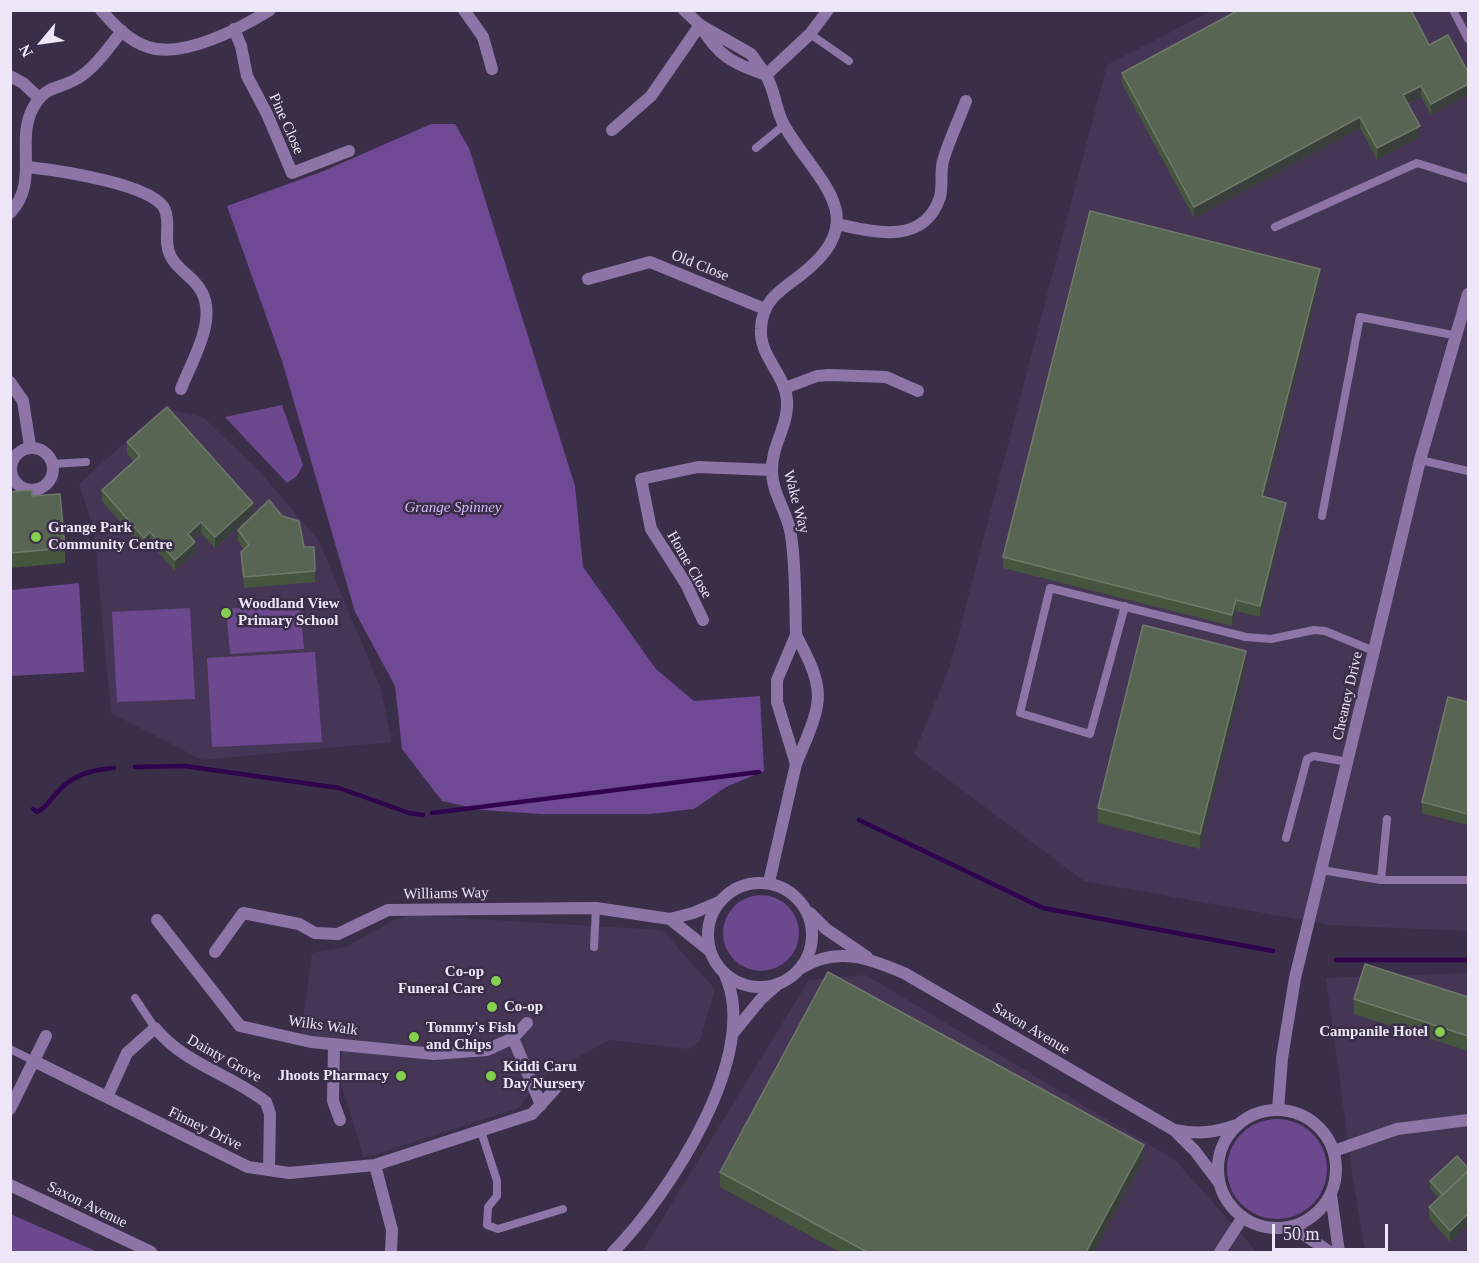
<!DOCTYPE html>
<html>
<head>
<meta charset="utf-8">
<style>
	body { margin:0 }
	#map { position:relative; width:1479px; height:1263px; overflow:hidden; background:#3a2e48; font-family:"Times New Roman",serif }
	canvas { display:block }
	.frame { position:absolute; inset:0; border:12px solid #ede6f7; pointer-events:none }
	.north { position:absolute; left:12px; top:12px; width:60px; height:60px; -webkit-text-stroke:4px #3a2e48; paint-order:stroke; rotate:241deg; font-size:16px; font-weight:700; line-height:24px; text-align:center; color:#ede6f7 }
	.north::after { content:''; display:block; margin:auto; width:21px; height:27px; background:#ede6f7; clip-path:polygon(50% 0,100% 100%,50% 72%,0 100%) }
	.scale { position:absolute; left:1272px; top:1224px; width:116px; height:27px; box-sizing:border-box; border:3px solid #ede6f7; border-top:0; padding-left:8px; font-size:18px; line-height:21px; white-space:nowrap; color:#ede6f7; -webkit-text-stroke:4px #3a2e48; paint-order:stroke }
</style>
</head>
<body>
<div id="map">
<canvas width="1479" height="1263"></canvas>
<div class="frame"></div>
<div class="north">N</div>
<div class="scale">50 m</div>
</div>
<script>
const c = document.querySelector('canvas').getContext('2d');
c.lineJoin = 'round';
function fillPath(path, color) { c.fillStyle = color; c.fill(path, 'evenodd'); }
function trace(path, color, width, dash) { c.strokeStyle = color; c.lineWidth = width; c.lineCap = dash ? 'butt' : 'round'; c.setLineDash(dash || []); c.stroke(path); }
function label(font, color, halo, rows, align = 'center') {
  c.font = font + ' "Times New Roman",serif'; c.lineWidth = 5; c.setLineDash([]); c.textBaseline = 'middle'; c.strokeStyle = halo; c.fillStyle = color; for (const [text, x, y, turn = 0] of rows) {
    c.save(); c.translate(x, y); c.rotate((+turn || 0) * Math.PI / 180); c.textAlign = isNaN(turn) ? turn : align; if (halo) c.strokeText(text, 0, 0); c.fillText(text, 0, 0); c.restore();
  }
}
const built = new Path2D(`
	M1211 11H1468V931L1330 925 1084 881 914 754 951 663 1107 65Z
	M163 408 203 417 260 472 319 541 380 686 392 742 202 760 111 713 94 529 79 484Z
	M410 915 662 930 715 989 700 1041 689 1049 609 1040 542 1077 519 1108 364 1158 338 1074 344 1045 300 1040 312 953 346 947 392 921Z
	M1468 973V1252H1365L1354 1186 1326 978Z
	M866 975 1175 1160 1257 1252H642L809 980Z`);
const green = new Path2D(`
	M282 405 303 465 297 476 287 483 225 417Z
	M79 583 84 672 11 676V590Z
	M300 603 304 649 230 654 226 609Z
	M190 608 195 699 117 702 112 612Z
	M315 652 322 742 212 747 207 658Z
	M723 933a38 38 0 1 1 76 0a38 38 0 1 1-76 0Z
	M1227 1169a50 50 0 1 1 100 0a50 50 0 1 1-100 0Z
	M10 1214 98 1252H11Z`);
const forest = new Path2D(`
	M431 124H455L469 148 575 486 583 567 656 669 694 701 760 696 764 771 726 787 694 809 650 814H542L482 810 442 801 402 749 395 686 355 612 282 361 227 206 321 172Z`);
const stream = new Path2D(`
	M135 767 185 766 339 788 409 813 423 815
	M33 809 37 812C44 809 50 801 54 796 71 775 90 770 114 768
	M432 813 759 772
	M859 820 1043 908 1273 951
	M1336 960H1468`);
const service = new Path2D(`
	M1453 10 1468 39
	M810 34 849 61
	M756 148 784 125
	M1275 227 1417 163 1468 179
	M1420 460 1468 471
	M52 464 86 462
	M1322 516 1360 317 1458 336
	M1125 606 1090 734 1020 713 1050 588 1246 637 1271 639 1314 630 1325 631 1374 651
	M1286 838 1307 759 1314 756 1348 762
	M1322 870 1381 880H1468
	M1381 880 1387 819
	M594 947 596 908
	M135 998 155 1028
	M10 1049 34 1061
	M481 1131 497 1181V1196L488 1207 487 1225 498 1229 563 1209`);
const pedestrian = new Path2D(`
	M157 920 240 1026 311 1042 434 1054 487 1050 513 1038 527 1023
	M513 1038 541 1105
	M334 1044 333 1101 340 1120`);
const minor = new Path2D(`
	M101 10C114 25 129 41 148 47 183 59 241 28 270 10
	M464 10 483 37 492 69
	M684 10 700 25 751 54 766 75C732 63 718 56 700 25
	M234 29 241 46 247 76 267 114 292 173 349 151
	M10 76 23 83 39 98
	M612 130 651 96 700 25
	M28 167C54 170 156 184 165 210 171 224 163 240 170 255 176 269 192 276 200 289 219 318 192 360 181 389
	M10 213C40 182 15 141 33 108 46 84 59 90 78 78 95 68 109 47 122 31
	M837 224C874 232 924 246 940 197 943 186 940 172 943 161 949 140 959 120 966 101
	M588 279 650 262 765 309
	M10 382 23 401 30 446
	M785 388 817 376 829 375 886 377 918 391
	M11 469a21 21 0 1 1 42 0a21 21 0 1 1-42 0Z
	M703 620 686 584 651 529 641 479 698 467 772 470
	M796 635C795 602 796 568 791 535 788 513 772 494 772 471 771 446 789 425 787 400 785 374 759 356 761 329 762 299 782 290 802 274 876 217 814 179 784 125 775 109 776 93 766 75L810 34 828 10
	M796 635C807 656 822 682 817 706 814 725 803 746 796 764L777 702V680Z
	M769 882 796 764
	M670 919 710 951
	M215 952 243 913 299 924 315 933 338 934 388 910 596 908 670 919 693 913 719 902
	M34 1061 248 1167 289 1173 375 1165 532 1114 555 1089
	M107 1097 127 1053 155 1028C187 1066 229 1073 266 1102L270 1114 269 1170
	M10 1109 46 1036
	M1278 1110 1282 1058 1295 978 1420 460 1468 294
	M1334 1151 1397 1129 1468 1120
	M375 1165 392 1230 391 1252
	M1220 1252 1243 1217`);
const tertiary = new Path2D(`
	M708 935a52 52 0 1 1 104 0a52 52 0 1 1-104 0Z
	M810 913 826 929 867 957
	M801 968C838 946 867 958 904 973L1174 1130 1195 1151 1220 1184
	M734 1032 761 999 777 985
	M1218 1169a59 59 0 1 1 118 0a59 59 0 1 1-118 0Z
	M1176 1130C1199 1135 1215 1132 1237 1125
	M10 1185 151 1252
	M1331 1195 1339 1252
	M1284 1228 1303 1234 1330 1252
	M613 1252C668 1196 762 1054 725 975`);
const wall = new Path2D(`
	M1429 45 1468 72 1431 115 1421 97 1408 104 1420 137 1377 160 1360 128 1194 218 1122 84V73Z
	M1320 280 1265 497 1286 514 1260 617 1236 611 1232 626 1003 568V557Z
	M127 442 253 514 215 548 201 533 193 540 195 553 175 571 150 543 144 549 102 501V490L134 461 127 454Z
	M10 492 32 496 65 548V563L10 568Z
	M238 530 304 547H314L315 582 244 588 241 563V552L244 550 238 541Z
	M1246 666 1200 849 1098 823V808Z
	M1468 702V825L1422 813V802Z
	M1468 997V1051L1354 1014V999Z
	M1144 1159 1094 1252H840L720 1187V1172Z
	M1468 1168V1225L1450 1242 1429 1218V1207L1439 1198 1430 1189V1181Z`);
const shadedWall = new Path2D(`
	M1468 84V95L1431 115V104Z
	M1421 86V97L1403 106V95Z
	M1360 117V128L1194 218V207Z
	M1420 126V137L1377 160V148Z
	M1320 269V280L1262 508V496Z
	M253 503V514L215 548V537Z
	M1286 503V514L1260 617V606Z
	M201 522V533L188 545V534Z
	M150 532V543L144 549V538Z
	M195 542V553L175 571V560Z
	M1236 600V611L1232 626V615Z
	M1246 651V666L1200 849V834Z
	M1144 1145V1159L1094 1252H1086Z
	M1468 1214V1225L1450 1242V1231Z`);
const building = new Path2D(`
	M1239 10H1411L1429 45 1448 35 1468 72V84L1431 104 1421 86 1403 95 1420 126 1377 148 1360 117 1194 207 1122 73Z
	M1090 211 1320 269 1262 496 1286 503 1260 606 1236 600 1232 615 1003 557Z
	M167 407 253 503 215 537 201 522 188 534 195 542 175 560 150 532 144 538 102 490 140 456 127 442Z
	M32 490V496L60 494 65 548 10 553V492Z
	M269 500 282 516 299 521 304 547H314L315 571 244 577 241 552 249 545 238 530Z
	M1143 625 1246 651 1200 834 1098 808Z
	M1448 697 1468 702V814L1422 802Z
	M1365 964 1468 997V1036L1354 999Z
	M828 972 1144 1145 1086 1252H867L720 1172Z
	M1457 1156 1468 1168V1171L1443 1195 1430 1181Z
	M1468 1171V1214L1450 1231 1429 1207Z`);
const markers = [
	[36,537,6,"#84cf4d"],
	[226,613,6,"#84cf4d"],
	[496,981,6,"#84cf4d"],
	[492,1007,6,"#84cf4d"],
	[1440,1032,6,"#84cf4d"],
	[414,1037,6,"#84cf4d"],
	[401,1076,6,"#84cf4d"],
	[491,1076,6,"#84cf4d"]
];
const streetNames = [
	["Pine Close",286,124,66],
	["Old Close",700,266,22],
	["Wake Way",796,502,75],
	["Home Close",689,565,60],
	["Cheaney Drive",1348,696,-77],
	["Williams Way",446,894,-1],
	["Wilks Walk",323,1026,8],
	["Saxon Avenue",1031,1029,31],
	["Dainty Grove",224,1059,29],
	["Finney Drive",205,1129,26],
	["Saxon Avenue",87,1205,26]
];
const parkNames = [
	["Grange Spinney",453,508]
];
const poiNames = [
	["Grange Park",48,528],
	["Community Centre",48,545],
	["Woodland View",238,604],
	["Primary School",238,621],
	["Co-op",484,972,"right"],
	["Funeral Care",484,989,"right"],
	["Co-op",504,1007],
	["Tommy's Fish",426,1028],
	["and Chips",426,1045],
	["Campanile Hotel",1428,1032,"right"],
	["Kiddi Caru",503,1067],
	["Day Nursery",503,1084],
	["Jhoots Pharmacy",389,1076,"right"]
];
fillPath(built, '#463656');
fillPath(green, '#6c488f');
fillPath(forest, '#6f4993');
trace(stream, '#2f034d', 4.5);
trace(service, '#8d75a8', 8);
trace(pedestrian, '#8d75a8', 12);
trace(minor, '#8d75a8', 12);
trace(tertiary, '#8d75a8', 12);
fillPath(wall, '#46553e');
fillPath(shadedWall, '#393f3a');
fillPath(building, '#586552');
trace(building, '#6f796c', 1.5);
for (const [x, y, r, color] of markers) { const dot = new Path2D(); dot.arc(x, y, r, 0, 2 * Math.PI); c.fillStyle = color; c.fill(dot); trace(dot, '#3a2e48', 2); }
label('15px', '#ede6f7', '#3a2e48', streetNames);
label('italic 15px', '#d5b8f6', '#3a2e48', parkNames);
label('bold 15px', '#ede6f7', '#3a2e48', poiNames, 'left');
</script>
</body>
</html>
